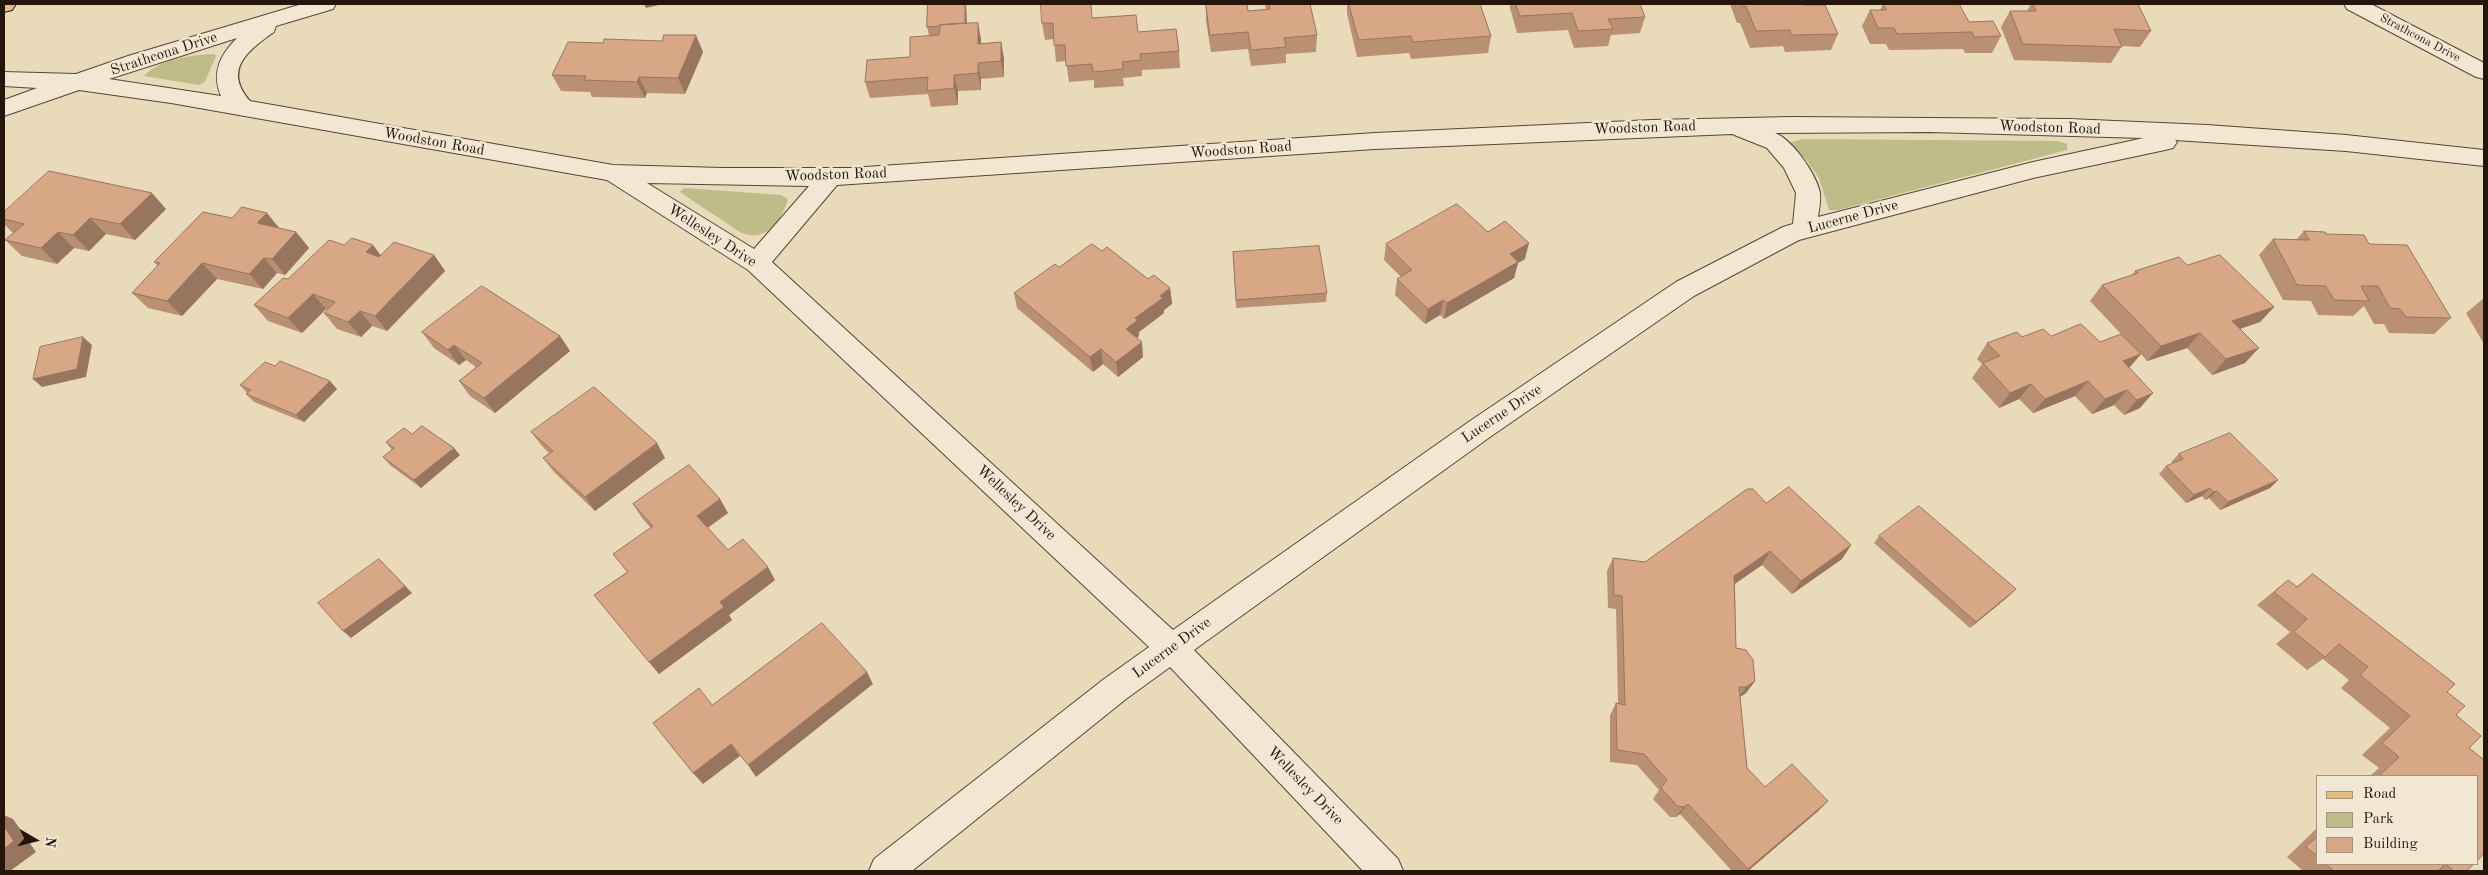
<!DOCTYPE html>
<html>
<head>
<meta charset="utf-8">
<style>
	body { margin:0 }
	#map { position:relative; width:2488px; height:875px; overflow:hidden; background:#e9dab9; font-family:"Old Standard TT",serif }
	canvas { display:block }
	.frame { position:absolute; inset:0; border:5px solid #24160c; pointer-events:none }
	.legend { position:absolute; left:2316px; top:775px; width:162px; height:90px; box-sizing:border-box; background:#f1e7d2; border:1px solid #9f9383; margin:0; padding:6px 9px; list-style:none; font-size:15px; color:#24160c }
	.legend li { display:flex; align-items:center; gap:10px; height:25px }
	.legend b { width:25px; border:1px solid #9f9383 }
	.north { position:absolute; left:10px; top:815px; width:50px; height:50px; -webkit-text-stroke:4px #f1e7d2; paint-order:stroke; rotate:98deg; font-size:14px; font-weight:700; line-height:20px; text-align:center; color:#24160c }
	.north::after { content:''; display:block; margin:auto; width:18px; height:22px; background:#24160c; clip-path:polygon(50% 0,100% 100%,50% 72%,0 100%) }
</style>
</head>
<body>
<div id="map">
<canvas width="2488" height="875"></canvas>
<div class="frame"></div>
<ul class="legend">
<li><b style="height:6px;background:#e4bd7c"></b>Road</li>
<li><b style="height:14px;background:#bebd8a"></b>Park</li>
<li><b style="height:14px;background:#d8a786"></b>Building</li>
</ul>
<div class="north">N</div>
</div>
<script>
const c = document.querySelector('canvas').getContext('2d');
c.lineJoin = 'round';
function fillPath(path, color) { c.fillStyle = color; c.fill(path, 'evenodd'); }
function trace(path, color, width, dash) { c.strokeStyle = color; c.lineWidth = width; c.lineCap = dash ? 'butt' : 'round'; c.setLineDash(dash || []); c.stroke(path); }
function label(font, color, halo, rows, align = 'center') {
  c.font = font + ' "Old Standard TT",serif'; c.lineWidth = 5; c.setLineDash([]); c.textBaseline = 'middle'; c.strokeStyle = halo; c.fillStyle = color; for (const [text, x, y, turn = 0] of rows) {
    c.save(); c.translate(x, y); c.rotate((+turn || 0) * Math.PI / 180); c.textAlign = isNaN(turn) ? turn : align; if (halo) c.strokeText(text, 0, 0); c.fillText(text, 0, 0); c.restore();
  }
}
const green = new Path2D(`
	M214 54 216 56 205 82 199 85 144 76C159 59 193 55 214 54Z
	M1802 139 2058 141 2067 144V150L1838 210H1829L1819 178 1807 161 1789 143Z
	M684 188 781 195 788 199C782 219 767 243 742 233 735 230 728 224 722 220 708 211 694 202 680 192Z`);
const minor = new Path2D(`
	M302 4H336L333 9 276 26 274 32C247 51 223 70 250 101L613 165 722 168H850L1375 133 1652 120 1791 117 2069 119 2207 125 2346 135 2484 150V166L2346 151 2175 140 2177 142 2173 148 2165 150 2033 178 1799 240 1694 296 1490 437 1194 650 1398 859 1403 871H1363L1170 667 1126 699 912 871H869L874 859 1104 679 1149 647 748 270 607 180 171 103 79 90 4 116V100L37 88 4 86V72L76 74 128 56ZM237 38C220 55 211 73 221 96L109 79ZM1930 132 2144 138 2033 162 1818 217C1819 210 1821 200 1820 193 1817 175 1792 139 1775 133ZM1732 134 1767 148 1784 168 1796 193 1793 224 1783 227 1676 282 1470 421 1173 630 772 262 837 185 1375 149ZM647 183 809 186 754 249Z
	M2344 4H2371L2484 63V79L2476 77 2347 9Z`);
const major = new Path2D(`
	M4 4H16L12 10 4 12Z`);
const wall = new Path2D(`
	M928 4H966L967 23 981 39V44L1001 42 1004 59V77L981 79V90L958 91V105L931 107 928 94 870 98 865 82 910 57 929 35 927 27Z
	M1206 4 1248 11 1266 10 1265 4H1310L1317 35 1316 52 1286 54V63L1251 66 1248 49 1211 52 1206 21Z
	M1347 4H1480L1491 36 1488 53 1411 59 1409 53 1357 57 1347 14Z
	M1510 4H1640L1645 17 1640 33 1611 35 1608 46 1574 48 1568 30 1517 33 1510 8Z
	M1730 4H1801L1802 5 1838 34 1831 50 1785 52 1783 46 1750 48 1740 23H1737Z
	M1883 4 1969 22 2001 36 1992 53H1965L1963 49 1889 50 1886 44H1870L1862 26 1870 10H1880Z
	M2031 4H2138L2151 31 2140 47 2122 46 2111 63 2014 60 2001 27 2010 11H2027Z
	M1092 18 1138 32 1179 51 1180 68 1142 70V76L1123 78 1124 86 1094 88V80L1069 82 1066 61 1056 62 1054 39 1045 40 1042 23Z
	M703 52 685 94 647 93 645 98 592 97 590 92 561 91 552 75Z
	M166 209 135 240 106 234 89 251 74 248 57 264 22 256 5 240 13 233 4 224V212Z
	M280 229 296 232 309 248 285 275 277 273 263 289 217 279 182 316 148 308 132 293 158 266 154 262Z
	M2304 231 2326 234 2369 244 2451 318 2434 334 2389 333 2384 324H2374L2364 306 2353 316 2318 315 2311 301 2283 300 2259 255 2273 239 2296 240Z
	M1488 232 1525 259 1518 263 1514 278 1444 319 1440 315 1425 324 1395 295 1397 279 1401 277 1384 260 1386 244Z
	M344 245 380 255H434L445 271 387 331 372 326 361 337 337 329 324 313 327 310 326 309 302 333 268 321 254 305 288 279Z
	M1102 251 1148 279 1170 288 1172 304 1164 310V313L1139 332V336L1137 338 1143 357 1118 377 1103 364 1093 372 1017 308 1014 293 1059 267Z
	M1233 252 1327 293 1326 302 1236 308Z
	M2187 265 2274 307 2260 322 2240 329 2245 363 2212 375 2187 348 2147 361 2141 354 2129 368 2140 408 2124 415 2114 405 2092 414 2075 396 2033 413 2019 399 1999 408 1972 378 1982 364 1977 359 1987 343 2022 337 2051 336 2100 342 2121 334 2090 301 2102 285 2132 275 2135 271Z
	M2484 298V344L2466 313Z
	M422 332 560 336 570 351 495 413 470 396 459 381 476 367 466 360 459 365 434 348Z
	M275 366 337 389 304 422 254 402 246 394 247 393 240 385Z
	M531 432 665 458 595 511 554 472 543 458 549 453 542 446Z
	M412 434 460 455 421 488 390 465 383 457 392 450 386 442Z
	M2179 454 2278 480 2270 488 2220 510 2209 498 2205 500 2202 496 2186 503 2159 474 2166 466 2173 463 2171 462Z
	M720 499 728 513 708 528 728 550 775 580 729 615 732 620 659 674 594 595 627 572 613 554 651 528 642 518 633 504Z
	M1766 503 1851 545 1842 559 1792 594 1762 565 1735 584 1736 648 1755 681 1746 693 1740 697 1747 768 1765 787 1828 801 1817 812 1748 871H1732L1680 814 1676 817H1670L1653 799 1659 790 1637 765 1610 762V715L1616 703 1618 704 1616 609 1608 608 1607 571 1613 558 1645 562Z
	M1879 536 2009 596 1970 628 1874 543Z
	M2313 574 2447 692 2469 748 2483 759H2484V853L2477 776H2370L2379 768 2362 755 2390 728 2341 688 2349 680 2323 659 2307 670 2276 644 2290 632 2257 605 2288 580 2296 587Z
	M2317 828V864H2474L2466 871H2303L2287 857Z`);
const shadedWall = new Path2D(`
	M644 4H663L646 8Z
	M965 4H966L967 33 965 24Z
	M978 23 981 39V61L978 44Z
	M696 35 703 52 685 94 678 78Z
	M1001 42 1004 59V77L1001 61Z
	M978 63 981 79V90L978 73Z
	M954 75 958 91V105L954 88Z
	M639 77 647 93 645 98 637 82Z
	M152 193 166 209 135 240 120 224Z
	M267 213 280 229 257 223Z
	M90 218 106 234 89 251 73 235Z
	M58 232 74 248 57 264 41 248Z
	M296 232 309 248 285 275 272 259Z
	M1529 243 1525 259 1518 263 1514 278 1444 319 1447 303 1510 254Z
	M373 245 385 261 366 252Z
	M434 255 445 271 387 331 375 316Z
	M264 258 277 273 263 289 249 274Z
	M202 263 217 279 182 316 167 301Z
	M1170 288 1172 304 1164 310V313L1139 332V336L1128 345 1126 329 1135 318 1160 296Z
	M313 294 326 309 302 333 288 318Z
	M1443 300 1440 315 1425 324 1428 309Z
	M2274 307 2260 322 2218 336 2232 321Z
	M360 311 372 326 361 337 348 322Z
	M2200 333 2187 348 2147 361 2161 346Z
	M560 336 570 351 495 413 484 398Z
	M83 337 92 345 86 377 42 387 33 379Z
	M1142 342 1143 357 1118 377 1116 362Z
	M454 345 466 360 459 365 448 350Z
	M2259 348 2245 363 2212 375 2226 359Z
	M1101 349 1103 364 1093 372 1090 357Z
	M2141 354 2128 369 2123 361Z
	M330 381 337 389 304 422 296 415Z
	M2088 381 2075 396 2033 413 2045 399Z
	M2031 384 2019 399 1999 408 2010 393Z
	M2127 390 2114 405 2092 414 2105 399Z
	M2153 393 2140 408 2124 415 2137 400Z
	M657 443 665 458 595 511 585 497Z
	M454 448 460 455 421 488 414 480Z
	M2278 480 2270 488 2220 510 2228 502Z
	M2210 488 2202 496 2186 503 2194 495Z
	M2217 491 2209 498 2205 500 2213 492Z
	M720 499 728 513 705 529 697 516Z
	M1851 545 1842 559 1792 594 1801 581Z
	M1770 551 1762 565 1727 589 1734 576Z
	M386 566 412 593 351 638 343 631Z
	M768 567 775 580 729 615 732 620 659 674 649 662 720 602Z
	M2016 589 2009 596 1970 628 1976 622Z
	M867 672 873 684 756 777 748 765Z
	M1755 681 1746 693 1737 699 1746 687Z
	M731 744 740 756 703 784 693 773Z
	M1828 801 1817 812 1748 871H1746Z
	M1688 804 1680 814 1676 817 1684 807Z
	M4 815 13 819 36 852 10 871H4Z`);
const building = new Path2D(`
	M928 4H965V23L940 25V26L927 27Z
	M1041 4H1091L1092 18 1136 15 1138 32 1176 29 1179 51 1140 54 1141 60 1122 62 1123 69 1093 72 1092 64 1066 66 1065 45H1054L1053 23H1042Z
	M1206 4H1247L1248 11 1270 9 1269 4H1310L1317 35 1284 38 1286 47 1251 50 1248 32 1210 35Z
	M1349 4H1480L1491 36 1413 42 1411 36 1359 40Z
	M1516 4H1640L1645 17 1608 19 1613 29 1578 31 1572 13 1520 16Z
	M1742 4H1801L1802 5H1825L1838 34 1791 35 1790 30 1756 31 1746 6 1743 7Z
	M1883 4H1959L1969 22 1993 21 2001 36 1974 37 1972 32 1897 34 1894 28H1878L1870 10H1886Z
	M2033 4H2138L2151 31 2114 29 2122 47 2023 44 2010 11H2036Z
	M978 23V44L1001 42V61L978 63V73L954 75V88L927 91 928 77 865 82 867 60 910 57V37L939 35 940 25Z
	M664 35H696L678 78 639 77 637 82 584 80 586 76 552 75 568 42 603 43 604 39 662 41Z
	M49 171 152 193 120 224 90 218 73 235 58 232 41 248 5 240 24 224 4 219V212Z
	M1457 204 1488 232 1505 221 1529 243 1510 254 1518 262 1447 303 1443 300 1428 309 1397 279 1412 270 1386 244Z
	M242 207 267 213 257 223 296 232 272 259 264 258 249 274 202 263 167 301 132 293 160 263 154 262 203 212 232 218Z
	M2304 231 2325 232 2326 234 2364 235 2369 244 2407 245 2451 318 2406 317 2400 309 2390 308 2378 286H2361L2369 301 2334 300 2326 286 2297 285 2273 239 2309 240Z
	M352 238 373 245 366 252 379 257 394 242 434 255 375 316 360 311 348 322 324 313 335 302 313 294 288 318 254 305 283 278 288 279 329 240 344 245Z
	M1092 244 1102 251 1107 247 1148 279 1154 275 1170 288 1160 296 1163 298 1135 318 1138 320 1126 329 1142 342 1116 362 1101 349 1090 357 1014 293 1055 264 1059 267Z
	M1319 246 1327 293 1236 300 1233 252Z
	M2220 255 2274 307 2232 321 2259 348 2226 359 2200 333 2161 346 2102 285 2138 273 2135 271 2179 257 2187 265Z
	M482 286 560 336 484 398 459 381 482 363 454 345 448 350 422 332Z
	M2081 324 2100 342 2121 334 2141 354 2123 361 2153 393 2137 400 2127 390 2105 399 2088 381 2045 399 2031 384 2010 393 1983 363 2000 356 1987 343 2017 332 2022 337 2043 329 2051 336Z
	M83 337 77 369 33 379 40 347Z
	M280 361 330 381 296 415 246 394 251 390 240 385 265 362 275 366Z
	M594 387 657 443 585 497 543 458 553 451 531 432Z
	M422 426 454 448 414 480 383 457 394 448 386 442 404 428 412 434Z
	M2230 433 2278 480 2228 502 2217 491 2213 492 2210 488 2194 495 2166 466 2183 459 2179 454Z
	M689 465 720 499 697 516 728 550 743 539 768 567 720 602 724 607 649 662 594 595 628 572 613 554 653 526 633 504Z
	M1789 487 1851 545 1801 581 1770 551 1734 576 1736 648 1746 650 1753 660 1755 681 1746 687H1739L1747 768 1765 787 1792 764 1828 801 1748 869 1688 804 1684 807 1677 806 1661 788 1667 780 1644 754 1617 750 1616 703 1625 705 1622 596 1614 595 1613 558 1645 562 1747 489H1753L1766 503Z
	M1919 506 2016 589 1976 622 1879 536Z
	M379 559 405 586 343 631 318 603Z
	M2313 574 2455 684 2447 692 2465 706 2456 715 2481 736 2469 748 2484 760V853L2477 861V776H2379L2399 757 2382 743 2410 716 2360 675 2368 667 2339 644 2325 657 2294 632 2307 619 2274 592 2288 580 2297 587Z
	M822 623 867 672 748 765 731 744 693 773 653 723 699 688 712 705Z
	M4 827 14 841 4 849Z
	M2317 837V856L2306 847Z
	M2326 864H2445L2438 871H2334Z
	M2446 864H2474L2466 871H2454Z`);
const farStreetnames = [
	["Strathcona Drive",2420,38,28]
];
const streetNames = [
	["Strathcona Drive",164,54,-18],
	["Woodston Road",1645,128,-2],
	["Woodston Road",2050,128,2],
	["Woodston Road",434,142,10],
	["Woodston Road",1241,150,-4],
	["Woodston Road",836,175,-2],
	["Lucerne Drive",1853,217,-15],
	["Wellesley Drive",712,236,33],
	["Lucerne Drive",1502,414,-34],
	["Wellesley Drive",1016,503,43],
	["Lucerne Drive",1172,648,-36],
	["Wellesley Drive",1305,786,46]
];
fillPath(green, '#bebd8a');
trace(minor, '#554737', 2);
trace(major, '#24160c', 2);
fillPath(minor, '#f1e7d2');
fillPath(major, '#e4bd7c');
fillPath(wall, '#ba9073');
fillPath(shadedWall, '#97755e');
fillPath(building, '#d8a786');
trace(building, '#97755e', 1);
label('12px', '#24160c', '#f1e7d2', farStreetnames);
label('15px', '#24160c', '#f1e7d2', streetNames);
</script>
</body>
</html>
